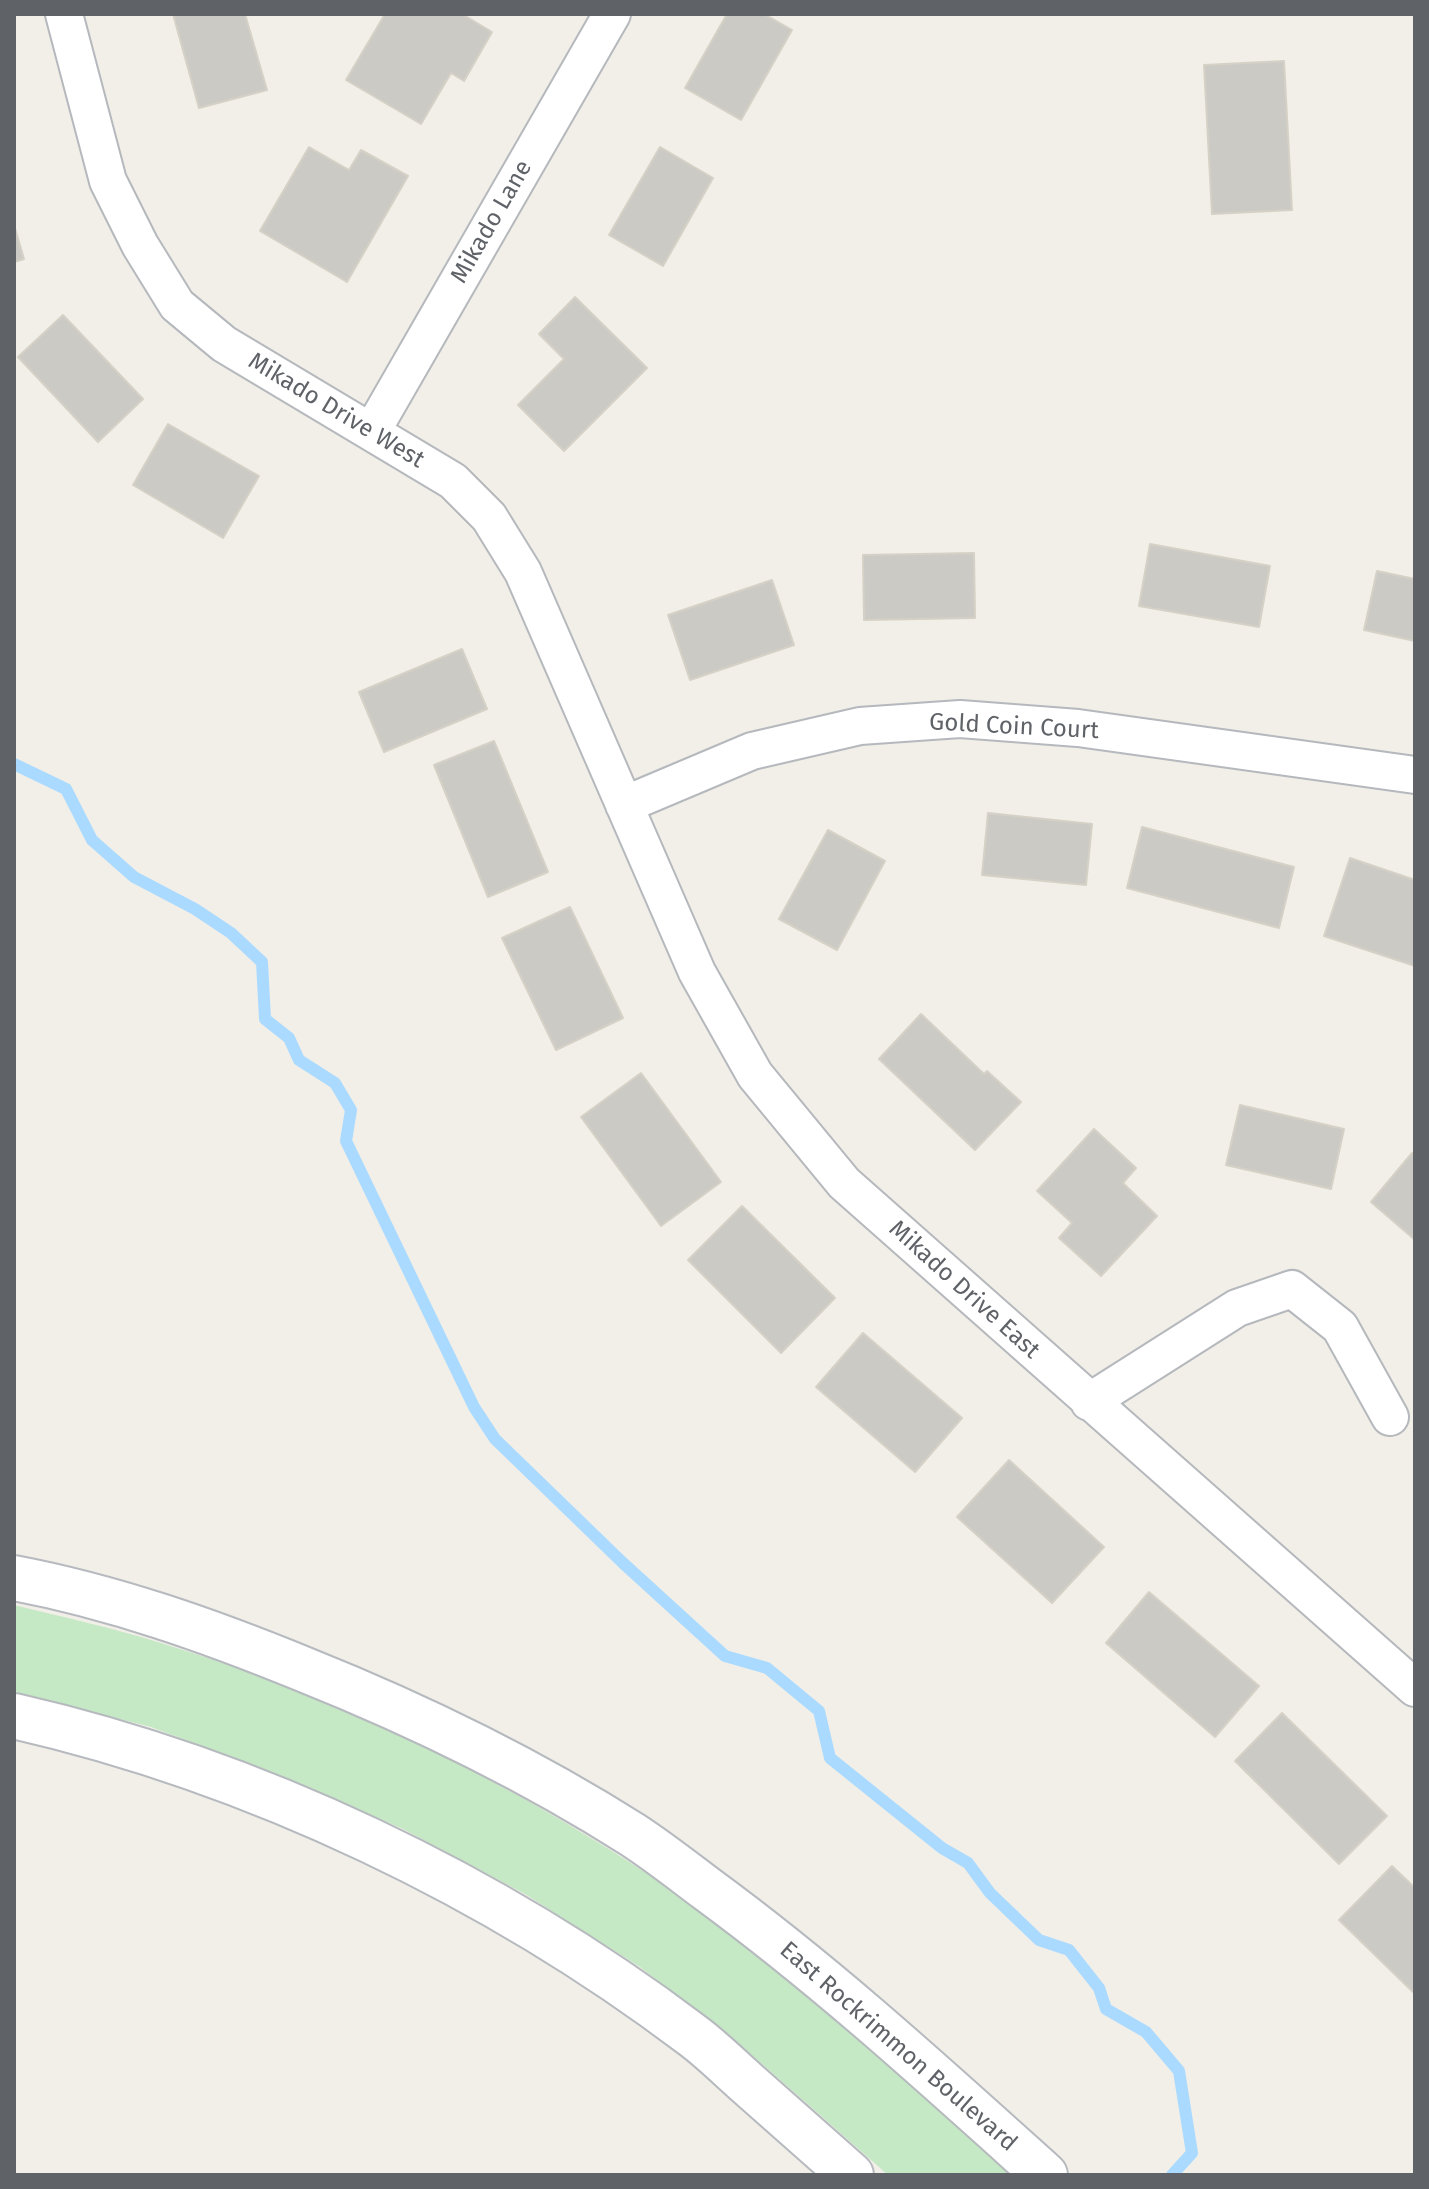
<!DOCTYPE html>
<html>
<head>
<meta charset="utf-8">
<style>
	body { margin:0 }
	#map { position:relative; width:1429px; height:2189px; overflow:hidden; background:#f1efe8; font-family:"Fira Sans",sans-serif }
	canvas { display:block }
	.frame { position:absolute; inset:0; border:16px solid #5f6368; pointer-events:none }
</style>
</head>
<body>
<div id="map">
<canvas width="1429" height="2189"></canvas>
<div class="frame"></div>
</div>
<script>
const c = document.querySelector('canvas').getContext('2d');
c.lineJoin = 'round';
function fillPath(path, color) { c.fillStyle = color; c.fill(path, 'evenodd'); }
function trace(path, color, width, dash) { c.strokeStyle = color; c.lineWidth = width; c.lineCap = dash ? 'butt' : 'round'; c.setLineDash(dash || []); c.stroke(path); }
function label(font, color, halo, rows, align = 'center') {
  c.font = font + ' "Fira Sans",sans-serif'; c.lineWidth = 6; c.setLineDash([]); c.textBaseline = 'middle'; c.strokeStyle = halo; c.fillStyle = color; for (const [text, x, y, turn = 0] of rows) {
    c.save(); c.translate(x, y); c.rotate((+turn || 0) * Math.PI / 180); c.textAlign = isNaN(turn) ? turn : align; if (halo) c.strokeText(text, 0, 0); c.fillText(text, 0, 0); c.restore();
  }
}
const green = new Path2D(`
	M14 1605C63 1617 113 1628 161 1643 346 1699 523 1788 682 1897 802 1978 908 2080 1018 2175H888L745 2049 640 1967 525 1894 403 1829 279 1775 151 1727 14 1692Z`);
const stream = new Path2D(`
	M14 764 66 789 92 840 134 877 195 909 231 933 262 962 265 1019 289 1038 299 1060 335 1083 351 1110 346 1141 474 1407 495 1439 623 1563 725 1656 767 1668 819 1711 830 1758 942 1848 968 1863 990 1893 1039 1940 1069 1950 1099 1988 1106 2009 1146 2032 1179 2071 1192 2153 1172 2175`);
const building = new Path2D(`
	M173 14H245L267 90 199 108Z
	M385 14H462L492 32 464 81 451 73 421 124 346 80Z
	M727 14H764L792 30 741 120 685 88Z
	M1284 61 1292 210 1212 214 1204 65Z
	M309 147 349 170 361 150 408 176 347 282 260 231Z
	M660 147 713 178 663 266 609 235Z
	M14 225 24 259 14 262Z
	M575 297 647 368 564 451 518 405 564 359 539 334Z
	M63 315 143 399 98 442 18 357Z
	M168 424 259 476 223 538 133 485Z
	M1150 544 1270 566 1259 627 1139 606Z
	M974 553 975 618 864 620 863 555Z
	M1377 571 1415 579V641L1364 630Z
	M772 580 794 645 690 680 668 615Z
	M462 649 487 709 384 752 359 692Z
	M494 741 548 872 488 897 434 765Z
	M988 813 1092 824 1086 885 982 875Z
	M1142 827 1294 867 1279 928 1127 888Z
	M828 830 885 861 837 950 779 919Z
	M1350 858 1415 880V966L1324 936Z
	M570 907 623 1018 556 1050 502 938Z
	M921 1014 984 1074 987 1071 1021 1102 975 1150 879 1059Z
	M641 1073 721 1182 661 1226 581 1117Z
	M1240 1105 1344 1129 1331 1189 1226 1165Z
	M1094 1129 1136 1168 1123 1183 1157 1216 1101 1276 1059 1238 1072 1223 1037 1191Z
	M1412 1153 1415 1156V1240L1371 1202Z
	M742 1206 835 1298 781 1353 688 1260Z
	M863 1333 962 1418 915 1472 816 1387Z
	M1009 1460 1104 1547 1052 1603 957 1517Z
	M1149 1592 1259 1686 1215 1737 1106 1643Z
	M1282 1713 1387 1816 1339 1864 1235 1761Z
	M1392 1866 1415 1888V1994L1339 1920Z`);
const minor = new Path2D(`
	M64 14 108 181 140 245 177 305 224 344 453 481 489 517 523 572 697 972 755 1075 844 1183 1415 1688
	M372 431 612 14
	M624 805 752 751 860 726 960 719 1078 728 1415 775
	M1089 1402 1237 1308 1292 1289 1340 1327 1390 1417`);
const secondary = new Path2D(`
	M14 1578C114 1597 210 1631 303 1669 418 1715 529 1769 633 1835 659 1852 683 1871 707 1889 827 1977 935 2076 1045 2175
	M14 1716C255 1771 495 1886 692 2035 711 2049 729 2067 747 2083 781 2113 816 2144 851 2175`);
const streetNames = [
	["Mikado Lane",492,222,-60],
	["Mikado Drive West",336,411,31],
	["Gold Coin Court",1014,727,3],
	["Mikado Drive East",964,1290,42],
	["East Rockrimmon Boulevard",898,2047,41]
];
fillPath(green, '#c5e8c5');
trace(stream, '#aadaff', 12);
fillPath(building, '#cccac5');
trace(building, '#d6d1c6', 2);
trace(minor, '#b5b8bc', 40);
trace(secondary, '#b6babf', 48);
trace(minor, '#fff', 36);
trace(secondary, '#fff', 44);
label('24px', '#5f6368', '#fff', streetNames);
</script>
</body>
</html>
